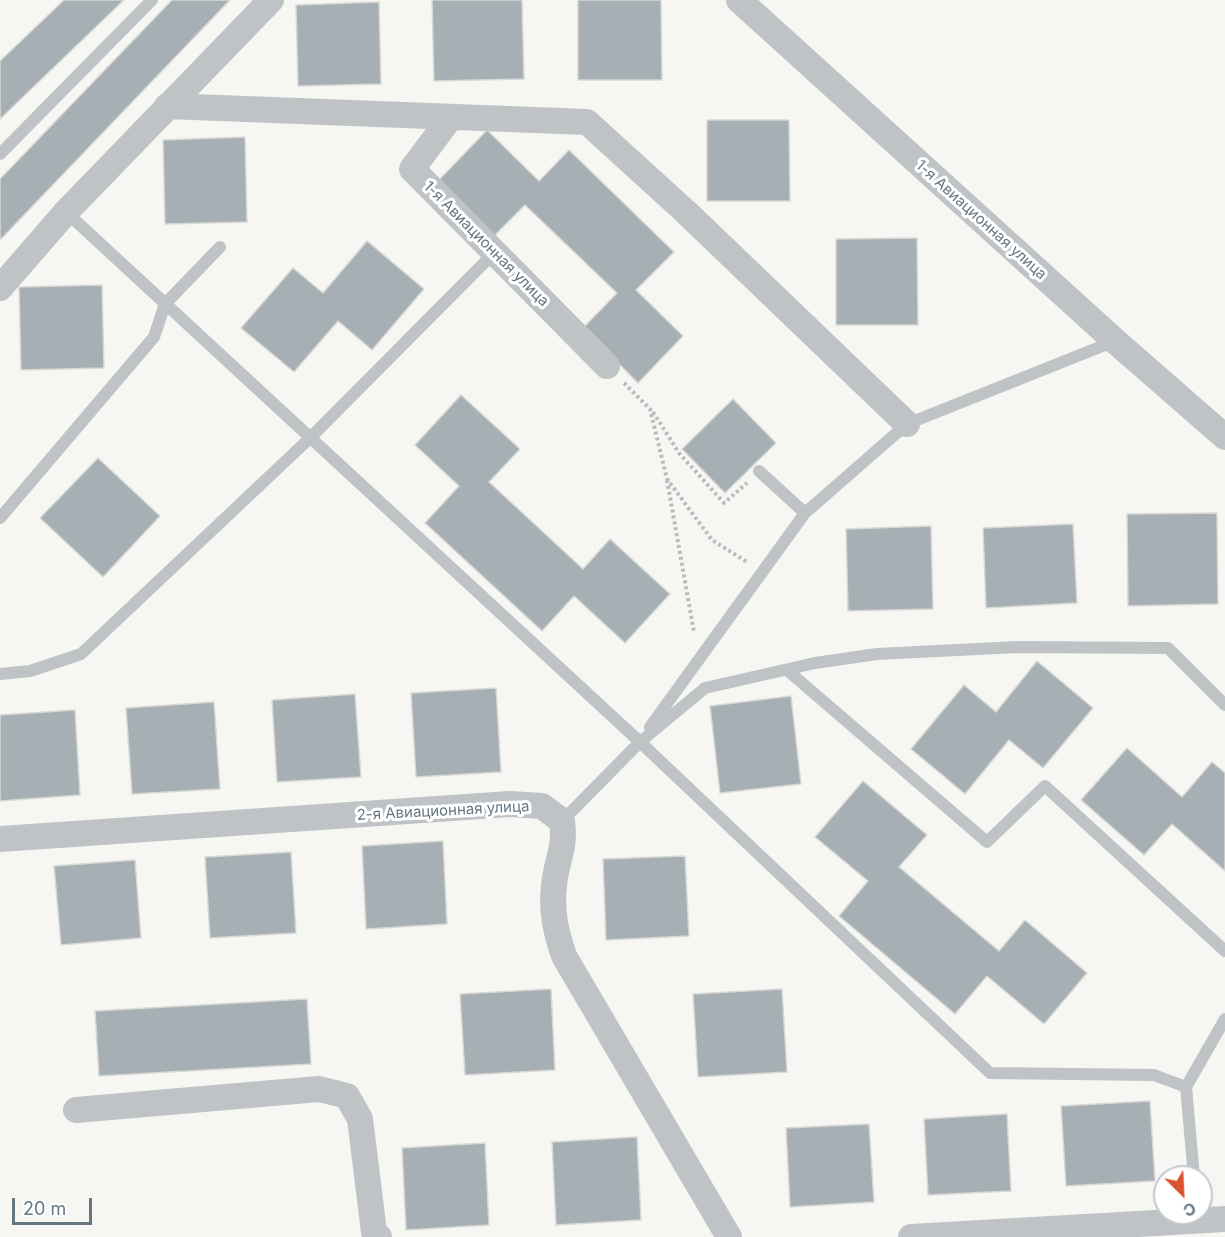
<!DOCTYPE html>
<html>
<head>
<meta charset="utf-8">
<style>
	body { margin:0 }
	#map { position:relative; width:1225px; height:1237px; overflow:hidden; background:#f6f6f3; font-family:Inter,sans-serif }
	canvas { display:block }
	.north { position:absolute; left:1153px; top:1165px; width:60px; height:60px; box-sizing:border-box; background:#fff; border:2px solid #c2c9cd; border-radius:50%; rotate:156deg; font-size:16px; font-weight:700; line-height:24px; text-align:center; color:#667783 }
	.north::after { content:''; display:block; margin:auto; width:21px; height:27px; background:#dc512d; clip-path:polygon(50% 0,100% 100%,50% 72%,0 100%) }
	.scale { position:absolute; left:12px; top:1198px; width:80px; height:27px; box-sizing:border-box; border:3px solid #667783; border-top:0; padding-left:8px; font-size:18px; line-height:21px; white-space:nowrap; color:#667783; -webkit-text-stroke:4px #fff; paint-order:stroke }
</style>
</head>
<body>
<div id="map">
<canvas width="1225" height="1237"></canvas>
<div class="north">С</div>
<div class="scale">20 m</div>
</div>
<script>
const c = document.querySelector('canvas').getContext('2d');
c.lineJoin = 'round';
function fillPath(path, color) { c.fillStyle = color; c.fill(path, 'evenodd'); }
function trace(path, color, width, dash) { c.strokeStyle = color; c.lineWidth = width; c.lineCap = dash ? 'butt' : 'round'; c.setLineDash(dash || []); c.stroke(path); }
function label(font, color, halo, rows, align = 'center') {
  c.font = font + ' Inter,sans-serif'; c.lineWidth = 6; c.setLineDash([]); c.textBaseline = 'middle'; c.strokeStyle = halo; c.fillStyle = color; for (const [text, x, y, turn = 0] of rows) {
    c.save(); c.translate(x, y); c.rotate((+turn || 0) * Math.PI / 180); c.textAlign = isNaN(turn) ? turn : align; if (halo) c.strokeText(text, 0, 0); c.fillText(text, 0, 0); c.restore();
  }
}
const building = new Path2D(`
	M64 0H124L0 119V61Z
	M172 0H230L0 240V179Z
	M432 0H522L524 79 434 81Z
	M578 0H661L662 80H578Z
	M379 2 381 84 298 86 296 5Z
	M707 120H789L790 201H707Z
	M487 130 539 181 569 150 674 252 636 290 683 336 638 383 583 328 617 293 525 205 494 236 438 181Z
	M245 137 247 222 165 224 163 140Z
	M917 238 918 325H836V239Z
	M367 241 424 289 372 350 338 321 294 372 241 328 293 268 323 293Z
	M102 285 104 368 21 370 19 287Z
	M461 395 520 449 489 482 583 569 610 539 670 594 625 643 574 596 542 631 425 523 459 486 415 445Z
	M733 399 776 443 725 493 682 449Z
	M98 458 160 516 103 577 40 518Z
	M1217 513 1218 604 1128 606 1127 514Z
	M1073 524 1077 603 986 608 983 528Z
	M931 526 933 609 848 611 846 529Z
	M1037 661 1093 708 1043 768 1009 740 965 794 911 749 964 685 996 712Z
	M496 688 501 772 416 777 411 693Z
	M355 694 361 777 277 782 272 700Z
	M791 696 801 784 720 793 710 706Z
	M214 702 220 789 132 794 126 708Z
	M75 710 80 795 0 801V715Z
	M1127 748 1182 797 1212 762 1225 773V871L1172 824 1144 855 1081 800Z
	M863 781 927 835 899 867 999 951 1025 920 1087 973 1044 1024 987 976 955 1014 839 916 868 881 815 837Z
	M443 841 447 924 366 929 362 846Z
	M291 852 296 933 210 938 205 857Z
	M685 856 689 936 606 940 603 859Z
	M135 860 141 938 61 945 54 866Z
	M551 989 555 1070 465 1075 460 994Z
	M782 989 787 1072 698 1077 693 994Z
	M307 999 311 1064 99 1076 95 1011Z
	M1150 1101 1155 1181 1066 1186 1061 1106Z
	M1007 1114 1011 1191 928 1195 924 1119Z
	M869 1124 874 1202 790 1207 786 1128Z
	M637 1137 641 1220 556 1225 552 1142Z
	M485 1143 489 1225 406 1230 402 1148Z`);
const path = new Path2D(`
	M624 383 650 409 667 479 712 540 747 562
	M653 412 679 453 724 503 747 483
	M667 480 694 632`);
const lane = new Path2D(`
	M0 154 152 0
	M66 212 640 742 990 1073 1154 1075 1186 1087 1194 1177
	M759 471 805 513
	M0 518 154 337 165 304 220 247
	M787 670 987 842 1045 786 1225 951
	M0 674 30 671 81 654 310 438 495 252
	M650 727 805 513 907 424 1115 341
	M562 821 640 742 705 688 815 663 877 654 1018 647 1168 648 1225 705
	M1186 1087 1225 1019`);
const street = new Path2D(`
	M739 0 1115 341 1225 437
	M167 106 587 122 687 213 907 424
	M451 117 412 169 607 366
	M0 288 66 212 271 0
	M0 839 510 804 542 806 562 821C566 850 556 860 554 886 551 912 556 932 564 956L729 1237
	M76 1110 319 1089 347 1096 360 1119 374 1232 379 1237
	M911 1237 1225 1219`);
const streetNames = [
	["1-я Авиационная улица",981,220,42],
	["1-я Авиационная улица",486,244,45],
	["2-я Авиационная улица",443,811,-3]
];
fillPath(building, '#a6afb4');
trace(building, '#d8d8d5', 1.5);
trace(path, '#b9bcbe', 4, [3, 3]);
trace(lane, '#bfc3c6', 12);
trace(street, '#bfc3c6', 26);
label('15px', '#667783', '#fff', streetNames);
</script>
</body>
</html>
